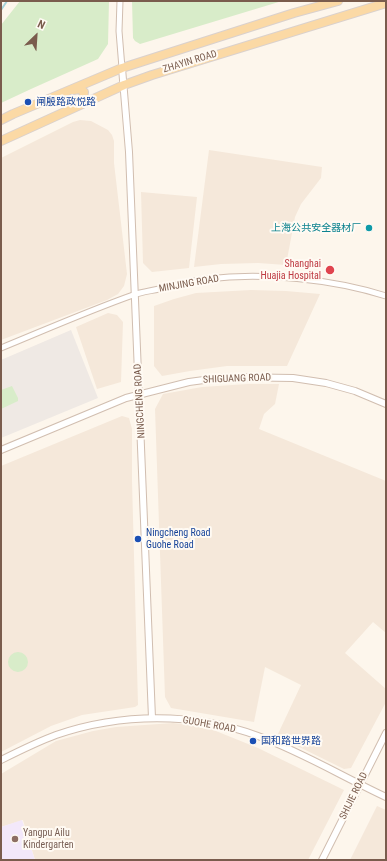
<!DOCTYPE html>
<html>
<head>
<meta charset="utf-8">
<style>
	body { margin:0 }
	#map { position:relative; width:387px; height:861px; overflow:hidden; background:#fdf6ec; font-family:"Roboto Condensed",sans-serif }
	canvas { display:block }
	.frame { position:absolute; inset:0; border:2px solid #7a5c4d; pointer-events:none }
	.north { position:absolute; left:16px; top:16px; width:40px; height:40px; -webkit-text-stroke:3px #fffaf3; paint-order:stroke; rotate:25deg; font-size:11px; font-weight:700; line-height:16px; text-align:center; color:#7a5c4d }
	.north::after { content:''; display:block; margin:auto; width:14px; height:18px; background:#7a5c4d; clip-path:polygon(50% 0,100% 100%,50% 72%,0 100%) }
</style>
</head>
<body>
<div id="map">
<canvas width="387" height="861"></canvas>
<div class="frame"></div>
<div class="north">N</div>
</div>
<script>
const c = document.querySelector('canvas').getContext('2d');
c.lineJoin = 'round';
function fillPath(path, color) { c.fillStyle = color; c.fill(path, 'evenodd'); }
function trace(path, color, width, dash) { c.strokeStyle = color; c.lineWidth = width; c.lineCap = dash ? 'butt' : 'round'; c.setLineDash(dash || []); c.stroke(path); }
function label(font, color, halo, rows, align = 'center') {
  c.font = font + ' "Roboto Condensed","Noto Sans SC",sans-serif'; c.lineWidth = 4; c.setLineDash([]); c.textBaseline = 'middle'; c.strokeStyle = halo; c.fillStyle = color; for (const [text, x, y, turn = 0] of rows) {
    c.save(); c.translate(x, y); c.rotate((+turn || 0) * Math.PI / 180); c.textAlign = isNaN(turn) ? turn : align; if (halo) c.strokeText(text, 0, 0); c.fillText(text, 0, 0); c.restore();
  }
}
const residential = new Path2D(`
	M80 120 91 121 108 130 112 135 114 141V163L127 274 124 286 118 294 107 300 1 340V158L73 122Z
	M209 150 322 167 321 178 301 204 295 217 286 265 258 263 221 264 194 267Z
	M141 192 197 197 189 268 152 272 143 263Z
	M251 290 286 291 320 294 287 366H227L190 371 162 376 154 366V306L174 299 196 293Z
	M108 313 117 315 123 322 121 382 97 389 76 327Z
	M248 384H279L275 404 264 414 259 429 386 481V633L373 622 345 653 386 689V702L351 768 344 769 277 736 301 685 265 667 254 722 171 708 165 697 155 409 163 394 202 387Z
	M122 416 129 418 132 429V481L138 705 135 707 82 715 51 726 1 752V466Z
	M173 723 206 727 258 748 344 790 308 860H35L23 820 1 827V774L56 741 93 731 116 727Z
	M377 806 386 810V860H350Z`);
const industrial = new Path2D(`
	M71 330 98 398 1 438V360Z`);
const education = new Path2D(`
	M22 820 35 860H1V827Z`);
const green = new Path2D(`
	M20 1H109L108 44 98 59 31 89 1 103V25Z
	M132 1H282L140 44 135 41 133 38Z
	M12 386 18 398V401L1 409V390Z
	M8 662a10 10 0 1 1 20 0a10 10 0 1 1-20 0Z`);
const stream = new Path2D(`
	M1 10 7 1`);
const minor = new Path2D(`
	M120 1 119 31 122 68
	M1 348C45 330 88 311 133 295 141 292 150 291 159 289 175 285 190 281 207 279 263 272 332 279 386 296`);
const tertiary = new Path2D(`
	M122 68 129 152 152 718
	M1 450 126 398 189 382 226 377 293 378 326 383 355 391 386 404
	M1 760C19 751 37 742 56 735 120 713 194 712 258 736 302 752 343 777 386 797
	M322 860 386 733`);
const primary = new Path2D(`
	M73 90 80 89 84 92 83 99 77 105
	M1 120 13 114 122 68 294 13 338 1
	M1 141 124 85 152 75 386 3`);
const markers = [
	[28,102,4,"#1a4fb4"],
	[369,228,4,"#0f9aa8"],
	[330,270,5,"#e0444e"],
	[138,539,4,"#1a4fb4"],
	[253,741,4,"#1a4fb4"],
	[15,839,4,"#8d6e63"]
];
const streetNames = [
	["ZHAYIN ROAD",190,62,-17],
	["MINJING ROAD",189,284,-10],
	["SHIGUANG ROAD",237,379,-2],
	["NINGCHENG ROAD",140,401,-93],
	["GUOHE ROAD",209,725,10],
	["SHIJIE ROAD",354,796,-64]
];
const transitNames = [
	["闸殷路政悦路",36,102],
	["Ningcheng Road",146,533],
	["Guohe Road",146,545],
	["国和路世界路",261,741]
];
const cultureNames = [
	["上海公共安全器材厂",361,228]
];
const healthNames = [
	["Shanghai",321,264],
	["Huajia Hospital",321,276]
];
const educationNames = [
	["Yangpu Ailu",23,833],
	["Kindergarten",23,845]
];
fillPath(residential, '#f5e8da');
fillPath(industrial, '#efe9e4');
fillPath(education, '#f3e8fa');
fillPath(green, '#d8ecc9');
trace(stream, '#a5d3da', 2);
trace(minor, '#d1beb0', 7);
trace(tertiary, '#d1beb0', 8);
trace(primary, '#dad1cd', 10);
trace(minor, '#fff', 5);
trace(tertiary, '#fff', 6);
trace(primary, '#fbd9a5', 8);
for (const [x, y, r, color] of markers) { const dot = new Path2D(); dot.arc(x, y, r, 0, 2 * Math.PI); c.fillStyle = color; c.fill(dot); trace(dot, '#fffaf3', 1.5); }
label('10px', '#7a5c4d', '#fffaf3', streetNames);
label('10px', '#164399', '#fffaf3', transitNames, 'left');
label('10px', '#0d838f', '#fffaf3', cultureNames, 'right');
label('10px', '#be3a42', '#fffaf3', healthNames, 'right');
label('10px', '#785e54', '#fffaf3', educationNames, 'left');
</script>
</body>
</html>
